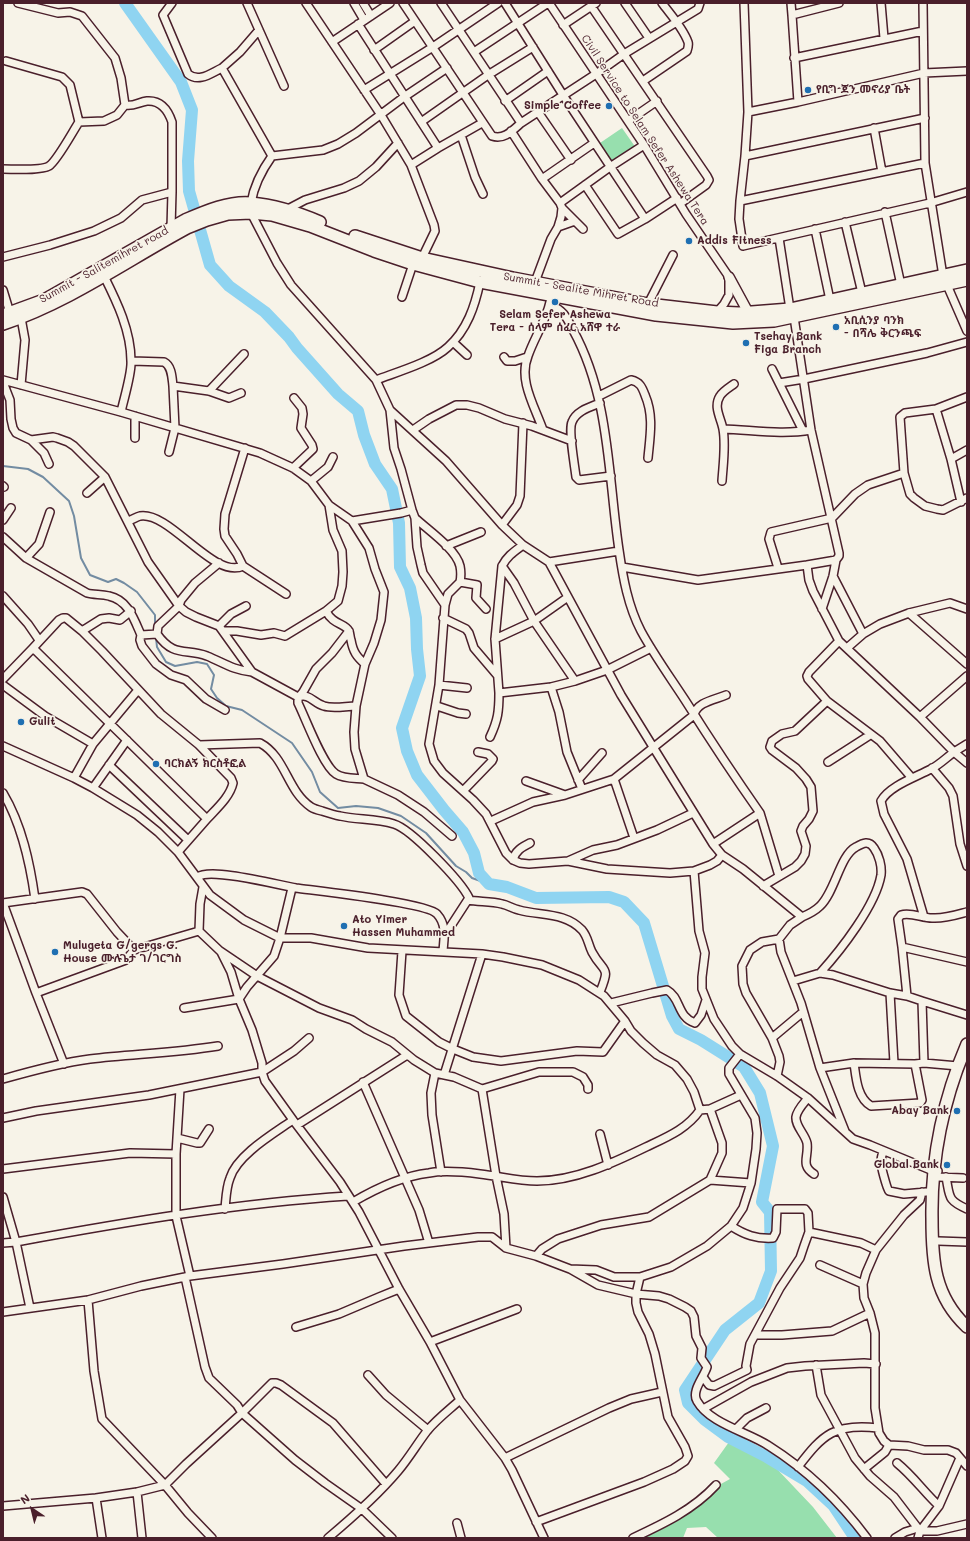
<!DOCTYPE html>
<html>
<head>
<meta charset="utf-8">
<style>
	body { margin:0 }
	#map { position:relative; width:970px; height:1541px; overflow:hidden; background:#f7f3e8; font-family:Mali,sans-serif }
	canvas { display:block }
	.frame { position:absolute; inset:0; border:4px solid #4a1f2b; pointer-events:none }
	.north { position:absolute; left:12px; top:1489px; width:40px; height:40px; -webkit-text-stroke:3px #f7f3e8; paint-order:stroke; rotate:325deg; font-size:11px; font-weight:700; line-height:16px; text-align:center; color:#4a1f2b }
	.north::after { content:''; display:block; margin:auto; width:14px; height:18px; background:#4a1f2b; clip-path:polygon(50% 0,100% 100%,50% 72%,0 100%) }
</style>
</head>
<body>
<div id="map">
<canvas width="970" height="1541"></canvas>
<div class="frame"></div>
<div class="north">N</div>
</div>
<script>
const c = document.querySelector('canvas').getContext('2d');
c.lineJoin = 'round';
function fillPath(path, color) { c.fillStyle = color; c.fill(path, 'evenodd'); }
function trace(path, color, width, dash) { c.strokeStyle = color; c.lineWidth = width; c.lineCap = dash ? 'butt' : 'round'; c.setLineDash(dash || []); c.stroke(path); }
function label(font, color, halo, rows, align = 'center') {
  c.font = font + ' Mali,"Noto Sans Ethiopic",sans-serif'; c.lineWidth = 3.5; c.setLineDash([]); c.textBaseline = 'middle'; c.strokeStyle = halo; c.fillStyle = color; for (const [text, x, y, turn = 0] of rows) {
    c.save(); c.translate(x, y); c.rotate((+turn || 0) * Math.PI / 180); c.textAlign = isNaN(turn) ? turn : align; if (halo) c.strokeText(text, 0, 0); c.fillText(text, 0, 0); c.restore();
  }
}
const green = new Path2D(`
	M622 128 636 148 613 163 600 143Z
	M729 1442 776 1468 813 1507 837 1538H718L706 1527 687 1528 683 1538H627L663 1520 710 1490 730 1479 714 1463Z`);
const stream = new Path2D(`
	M3 466 28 469 43 477 69 501 74 516 81 558 90 575 108 582 116 579 124 583 137 592 155 615V627
	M156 638 157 647 166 662 175 666 197 662 207 664 214 675 211 689 217 698 226 706 242 710 292 743 312 772 320 792 338 808 356 806 378 808 401 816 426 833 456 866 466 872 472 878 489 884`);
const river = new Path2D(`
	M125 3 181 82 192 110 188 161 189 191 210 265 229 286 265 312 289 337 297 348 338 394 358 411 364 435 375 464 392 489 399 523 400 567 410 588 416 618 417 649 420 676 402 728 407 751 417 775 444 810 463 832 474 853 479 873 489 884 507 887 536 898 609 897 624 902 644 923 672 1016 679 1029 701 1040 744 1067 760 1093 773 1146 762 1202 770 1212 771 1271 759 1303 725 1330 685 1390 688 1403 705 1420 728 1437 767 1457 807 1481 833 1505 855 1538`);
const minor = new Path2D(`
	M172 3 163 15 188 74C199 83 211 73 222 68L272 156C262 170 254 185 251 203
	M247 3 284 86
	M306 3 381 115 411 165 434 225 435 231 422 258
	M354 3 364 20
	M363 3 371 16
	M403 3 492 136C504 140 512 131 521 123
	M441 3 521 123 596 74 624 54 698 9 700 3
	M505 3 563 95 645 219 618 234 585 185
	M549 3 644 145 686 214 729 277V295L724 304 717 312
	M625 3 649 38
	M791 3 792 15
	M881 3 884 38
	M923 3 925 163 943 276
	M591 6 707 176 709 180 706 185 681 203
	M358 24 438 148 482 123
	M563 25 596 3
	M332 42 390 3
	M374 50 415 21
	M474 52 548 3
	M794 58 923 31
	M222 68 240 52 259 30
	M643 81 687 51C688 48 689 45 688 42 683 28 671 15 662 3
	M364 90 433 47 498 3
	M505 101 548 71
	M798 102 792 15 839 3
	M538 112 571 160
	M748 112 798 102 924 73 967 71
	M628 121 657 101
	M79 122 104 121 117 115 125 105
	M421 122 488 75 533 47
	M874 128 882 172
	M511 131 542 179 560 203 610 167 644 145
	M461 135 475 177 483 194
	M272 156 323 150 338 144 356 133 404 97 447 68
	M745 156 925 118
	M925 163 740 201 739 219 743 246 930 203 967 192
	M411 165 438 148
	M3 169C14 169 40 171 49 166 57 161 73 131 79 122L70 85 62 77 6 61
	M542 179 594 143
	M740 201 745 156 748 112 744 3
	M562 208 583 229
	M286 210 305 200 344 188 359 181 376 167 398 143
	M885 212 901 285
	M251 213 277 263 291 285 376 380 390 410 446 461 502 525 523 545 549 562 621 695 713 844 722 855 743 869 802 917 790 925 779 939 762 942 750 950 742 966 743 984 746 993 772 1038 779 1056 780 1062 777 1076
	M645 219 677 198
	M845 222 862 293
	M558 227 575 221
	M171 228 172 192
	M815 229 830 300
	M779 238 790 309
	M3 257 50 245 94 231 121 218 142 200 172 192V122C168 110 161 100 147 101 139 102 133 107 125 105L121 78 115 58 82 16 70 12 58 13 18 3
	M104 276C117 302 131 331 131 361 132 373 124 398 121 412
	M535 282 551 239 558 227 561 217 562 208 560 203
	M947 285 967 331
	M3 290 10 313
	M402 297 413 264
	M648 304 673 255
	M550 305C563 309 567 318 573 330 610 397 608 476 619 550 623 578 628 606 641 631 654 655 670 677 685 700 709 738 734 776 760 813L713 844
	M794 317 811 430 839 553V556L836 560 807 565 809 580 813 591 839 641 920 717 954 752C946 758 939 765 931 769 916 777 889 786 881 801L884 814 907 859 924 917
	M21 318 25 340 21 385
	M453 342 467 355
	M504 357 507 361H515L527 357
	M132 361 164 362C172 366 172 378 173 386
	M772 369 803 431
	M3 380 121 412 260 453 293 468 311 481 329 505 352 521 369 548 375 569 384 592 381 620 374 643 365 664 356 706 354 732 355 749 364 779 398 795 424 812 452 836
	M376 380C397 372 432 362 448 347 467 330 475 306 480 282
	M3 382 10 400 11 419 13 428 16 433 31 440 53 437 57 438 68 442 74 446 105 477 148 562 179 606 186 612 196 617 219 626 252 672 298 697C310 693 313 703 324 706 333 709 346 706 356 706
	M779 383 804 379 927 353 967 342
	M209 391 244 354
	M599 396 631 380C640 382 642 387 645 395 654 416 650 436 648 458
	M967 397 936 409 905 413 900 417 904 473 910 494 914 498 925 506 937 509 943 510 967 498
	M600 403C590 407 576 411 572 422 568 430 575 467 576 477L579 480 611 476
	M936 409 951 459 961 502
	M390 410 394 448 401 469 412 510 415 518 417 547 421 565 423 573 445 605 439 685 429 744 434 761 443 773 473 800 486 814 506 853 513 860 520 863 529 864 568 861 607 869 670 873 694 871 710 865 717 861 722 855
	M135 416V438
	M723 429C753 430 782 435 811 430
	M413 430 429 419 456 405H467L479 408 505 419 532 426 572 441
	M543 430C535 407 518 380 528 356 534 338 546 321 550 302
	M31 440 44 453 49 464
	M245 448 225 514 224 529 225 536 237 554 243 566 286 594
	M169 452 175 428 173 386 209 391 229 398 241 393
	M951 459 967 450
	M293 468 313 449 312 445 301 428 303 414 302 408 294 398
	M311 481 328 467 333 457
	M722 481C723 465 726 445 723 429 721 418 713 407 720 396 723 391 730 387 734 384
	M3 486 4 487
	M87 493 105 477
	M329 505 333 530 342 551 343 572 342 586 338 601 326 611C333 625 345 623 349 631 350 634 350 638 351 640 353 652 357 657 365 664
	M415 518C428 530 456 549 460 566 461 571 461 577 460 582L448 594 445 605
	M3 520 11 508
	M128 521C132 520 136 517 140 516 170 511 214 580 243 566
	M352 521 401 513 412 510
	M502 525 517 505 520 496 523 423
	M3 537 26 558 87 593C94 595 101 594 109 596 128 600 134 619 141 635L157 634
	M523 545C515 551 507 556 502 566L514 583 534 621 575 681 607 670 651 648
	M446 546 481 532
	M26 558 39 544 50 512
	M549 562 619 551
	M219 563 195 583 181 600 179 606 158 626 157 634C174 658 186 648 207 656 224 663 233 670 252 672
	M502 566 495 639 499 693 551 687 575 681
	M622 567 698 580 807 565
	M778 568 769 539 771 532 832 518 855 494 868 485 904 473
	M833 576 863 634
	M460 582 477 585 476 598 486 609
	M3 596 28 624 39 640
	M822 609 833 576 836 560
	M909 613 967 664
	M63 618H66L82 631 102 651 161 714 199 745 231 778 233 783C230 797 216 809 207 819L33 648 59 620Z
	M443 618 466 629 469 633 474 648 497 675
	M219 626 231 614 246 606
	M82 631 101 619 109 618 120 620 131 611
	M223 631H237L261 635 274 633 285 636 326 611
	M349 631 332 653 316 669 303 692 298 698V703C306 719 323 766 336 774 344 779 355 778 364 779
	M141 635 140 640 142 646 156 664 171 675 186 680 206 699 225 710
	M495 639 534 621 568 597
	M839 641 809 672 807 676 808 679 827 701 880 741 911 777
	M847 648 863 634 880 624 909 613 950 603 967 609
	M3 679 33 648
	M3 685 45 716 93 744 138 690
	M439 685 467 688
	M551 687 559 712 567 752 582 789
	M437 706 458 713 466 714
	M920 717 967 676
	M490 737C498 720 499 711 499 693
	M967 744 954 752 967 763
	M199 745 260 743C286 757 287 791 311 807 314 809 318 810 322 811 328 813 334 815 340 816 357 820 376 818 394 824 411 829 461 881 469 898L445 935
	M3 746 74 778 93 788 137 815 158 832 178 852 210 895 244 920 280 938H311L368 948 482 954 503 957 542 965 579 980 604 996 625 1021 631 1031 643 1043 657 1055 675 1065 687 1079 694 1092 700 1110
	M828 762 870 735
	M109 765 188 840
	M932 768 949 788 953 796 960 844 967 866
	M74 778 93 744
	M614 779 694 715C697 702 714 700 726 695
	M578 780 602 753
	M526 781 565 795
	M93 788 127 740
	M463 791 492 761 493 759 488 754 478 752
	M3 793C22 825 30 863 35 899
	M760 813 779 876
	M491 821 533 802 565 795 614 779 634 838
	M178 852 207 819
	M513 860C515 851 522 847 530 843
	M568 861 593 850 617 845 657 830 693 813
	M694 871 699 931 705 953 702 977V989L714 1019 732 1046 740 1054 777 1076 808 1098 853 1139 870 1145 933 1171H938
	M198 877C210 867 278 885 296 888 318 891 428 903 437 914 447 925 444 938 443 951
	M763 886 795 867 801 861 805 854 806 846 801 831 803 826 809 819 813 811 811 787 806 779 796 768 772 750 770 747 772 741 782 734 795 731 827 701
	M468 900C479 902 491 901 502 904 508 905 513 909 519 910 541 916 565 912 582 930 588 937 588 944 592 952 604 974 611 965 600 992
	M3 903 36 993 126 960 134 950 199 931 220 951 257 976 319 1008 352 1020 366 1029 392 1042 414 1060 435 1073 454 1077 482 1089 539 1072H573L583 1077 588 1085V1089
	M3 903 82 892 87 894 117 932 134 950
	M802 917C809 914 815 911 820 906 835 892 840 855 856 847 863 843 869 840 874 848 879 855 882 866 881 875 876 905 841 950 820 973
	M199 931 200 904 203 887
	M779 939 781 952 801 1003 820 1068 854 1063 915 1064 924 1063 958 1066
	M902 947 898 919 901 915C911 912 922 918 932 918 944 919 956 915 967 912
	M402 951 399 995 406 1016 439 1042 453 1049 473 1057 501 1061 577 1051 603 1052 625 1021
	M221 952 231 972 239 999 252 1030 262 1063V1072L265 1081 293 1120 340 1182 359 1212 399 1289 430 1342 460 1400 505 1458 512 1470 544 1538
	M793 981 820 973 833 975 890 993 907 996 922 1001
	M36 993 64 1064
	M890 993 894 1063
	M907 996 902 947 967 962
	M611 1003 652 993 667 990C681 998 677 1017 695 1023L701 1015 706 1000
	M184 1008 239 999 247 987 274 956 280 938 292 888
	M772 1038 803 1012
	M854 1063C856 1077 857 1098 871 1106L920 1103 922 1100 915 1064
	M924 1063 922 1001 967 1015
	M820 1068 845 1131
	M435 1073 431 1093 432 1115 441 1172
	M444 1075 482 954
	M3 1079C31 1071 60 1063 90 1059 133 1054 175 1053 218 1046
	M363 1082 419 1210 429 1243
	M180 1089 176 1154V1216L190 1276
	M482 1089 496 1176 504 1214 506 1248
	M808 1098C804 1103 797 1110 796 1117 795 1126 805 1134 807 1143 809 1157 800 1165 814 1174
	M3 1118 36 1111 149 1095 262 1072 294 1051 309 1038
	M297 1125 407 1055
	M600 1134 608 1165
	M177 1138 197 1143H200L209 1129
	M883 1151C882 1155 881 1158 881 1161 880 1164 887 1189 889 1191L904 1194 926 1192
	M3 1169 130 1153 176 1154
	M938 1177 963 1178
	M946 1177C950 1197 947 1200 967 1209
	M710 1180 722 1153V1143L710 1109
	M922 1192 920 1200 904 1215 876 1250 866 1273 863 1284 864 1298 870 1313 875 1333V1408L879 1433 884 1441 889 1445 908 1446 924 1450H948L956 1453 967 1466
	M3 1197 16 1242 30 1308
	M353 1202C375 1189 403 1176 429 1173 445 1170 464 1172 480 1174 499 1176 518 1181 537 1181 575 1181 613 1163 646 1147 667 1137 687 1129 700 1110L710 1109 741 1095
	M225 1209C226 1199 226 1188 230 1178 237 1155 273 1134 293 1120
	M809 1232 861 1243 876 1250
	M938 1241 967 1242
	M3 1243 16 1242C126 1222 237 1203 348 1196
	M536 1256 542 1249 558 1239 601 1225 649 1217 710 1180 751 1183
	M820 1265 863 1284
	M570 1269 598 1285 636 1294 659 1296 669 1299 685 1307 691 1311 694 1317 696 1336 702 1348 701 1358 707 1367C704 1377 691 1391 697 1401 710 1424 748 1432 769 1446 807 1470 840 1502 867 1538
	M185 1277 205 1367 209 1378 237 1405 242 1413 295 1460 325 1483 362 1509 392 1538
	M88 1300 94 1371 102 1419 165 1485 188 1513 212 1538
	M3 1312 88 1300 141 1286 190 1276 283 1264 404 1246 478 1237H492L506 1248 536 1256 570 1269 596 1270 614 1277H640L671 1267 707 1246 731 1226 743 1208 751 1183 756 1149 757 1133 755 1118 729 1074V1068L740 1054
	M296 1327 339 1314 379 1297 399 1289
	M755 1335H782L832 1331 870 1313
	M430 1342 517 1309
	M816 1365 821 1395 855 1458 870 1476 894 1497 920 1531H937L967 1524
	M368 1375 386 1395 428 1430
	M703 1377 709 1385 714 1386 747 1370 746 1366 750 1344 780 1288 800 1258 804 1246 809 1232 808 1213 805 1209H777L776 1232 773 1238C756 1239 745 1235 731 1226
	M703 1409 751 1382 787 1368 805 1366 864 1363 876 1364
	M736 1429 747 1418 766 1408
	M505 1458 609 1408 631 1399 662 1392
	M897 1463C913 1476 924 1492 939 1506
	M798 1467C823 1434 835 1423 878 1428
	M864 1469 885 1452 889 1445
	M137 1492 142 1538
	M96 1498 102 1538
	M3 1506 96 1498 137 1492 165 1485 186 1464 242 1413 272 1383H276L281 1385 333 1423 386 1484
	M536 1522 644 1482 673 1469 685 1461 688 1456 685 1447 668 1417 655 1354 649 1334 638 1312 636 1303V1294L640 1277
	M457 1523 461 1538
	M328 1538C353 1517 377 1496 398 1471 409 1458 417 1444 427 1431 437 1419 449 1410 460 1400
	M633 1538C663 1524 693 1510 716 1485
	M895 1538 905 1532 918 1528
	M918 1538 920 1531 939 1506 960 1458`);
const tertiary = new Path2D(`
	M729 277 748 312`);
const primary = new Path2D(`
	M355 236 422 258 513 278 648 304 717 312 739 313 790 309 967 270
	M3 315 44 300 185 220C206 211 229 201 251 203 274 205 299 213 320 222
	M3 324C69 302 126 261 187 228L207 220 228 214 251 213 272 215 310 226 374 251 413 264 480 282 656 315 733 323 774 321 967 280
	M967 1044C943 1100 931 1158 932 1218 932 1261 934 1296 967 1327`);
const markers = [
	[808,90,4,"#1f6fb2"],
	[609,106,4,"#1f6fb2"],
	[689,241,4,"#1f6fb2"],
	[555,302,4,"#1f6fb2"],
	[836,327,4,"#1f6fb2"],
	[746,343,4,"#1f6fb2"],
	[21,722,4,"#1f6fb2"],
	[156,764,4,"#1f6fb2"],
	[344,926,4,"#1f6fb2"],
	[55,952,4,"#1f6fb2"],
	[957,1111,4,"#1f6fb2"],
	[947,1165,4,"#1f6fb2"]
];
const poiNames = [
	["የቢግ ጆን መኖሪያ ቤት",816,90],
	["Simple Coffee",601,106,"right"],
	["Addis Fitness",697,241],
	["Selam Sefer Ashewa",555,315,"center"],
	["Tera - ሰላም ሰፈር አሸዋ ተራ",555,328,"center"],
	["አቢሲንያ ባንክ",844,321],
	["- በሻሌ ቅርንጫፍ",844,334],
	["Tsehay Bank",754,337],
	["Figa Branch",754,350],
	["Gulit",29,722],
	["ባርክልኝ ክርስቶፎል",164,764],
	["Ato Yimer",352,920],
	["Hassen Muhammed",352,933],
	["Mulugeta G/gergs G.",63,946],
	["House ሙሉጌታ ገ/ገርግስ",63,959],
	["Abay Bank",949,1111,"right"],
	["Global Bank",939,1165,"right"]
];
const streetNames = [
	["Civil Service to Selam Sefer Ashewa Tera",645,130,57],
	["Summit - Salitemihret road",104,265,-29],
	["Summit - Sealite Mihret Road",581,290,10]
];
fillPath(green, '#97dfae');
trace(stream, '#738ca2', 2);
trace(river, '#8fd4f1', 12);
trace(minor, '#4a1f2b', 10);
trace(tertiary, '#4a1f2b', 12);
trace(primary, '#4a1f2b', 14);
trace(minor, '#f7f3e8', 7);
trace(tertiary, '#f7f3e8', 9);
trace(primary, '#f7f3e8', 11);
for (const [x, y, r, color] of markers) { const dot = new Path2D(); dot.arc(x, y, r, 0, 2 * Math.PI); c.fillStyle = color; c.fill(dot); trace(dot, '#f7f3e8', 1.5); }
label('bold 11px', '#4a1f2b', '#f7f3e8', poiNames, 'left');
label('11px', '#4a1f2b', '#f7f3e8', streetNames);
</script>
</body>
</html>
